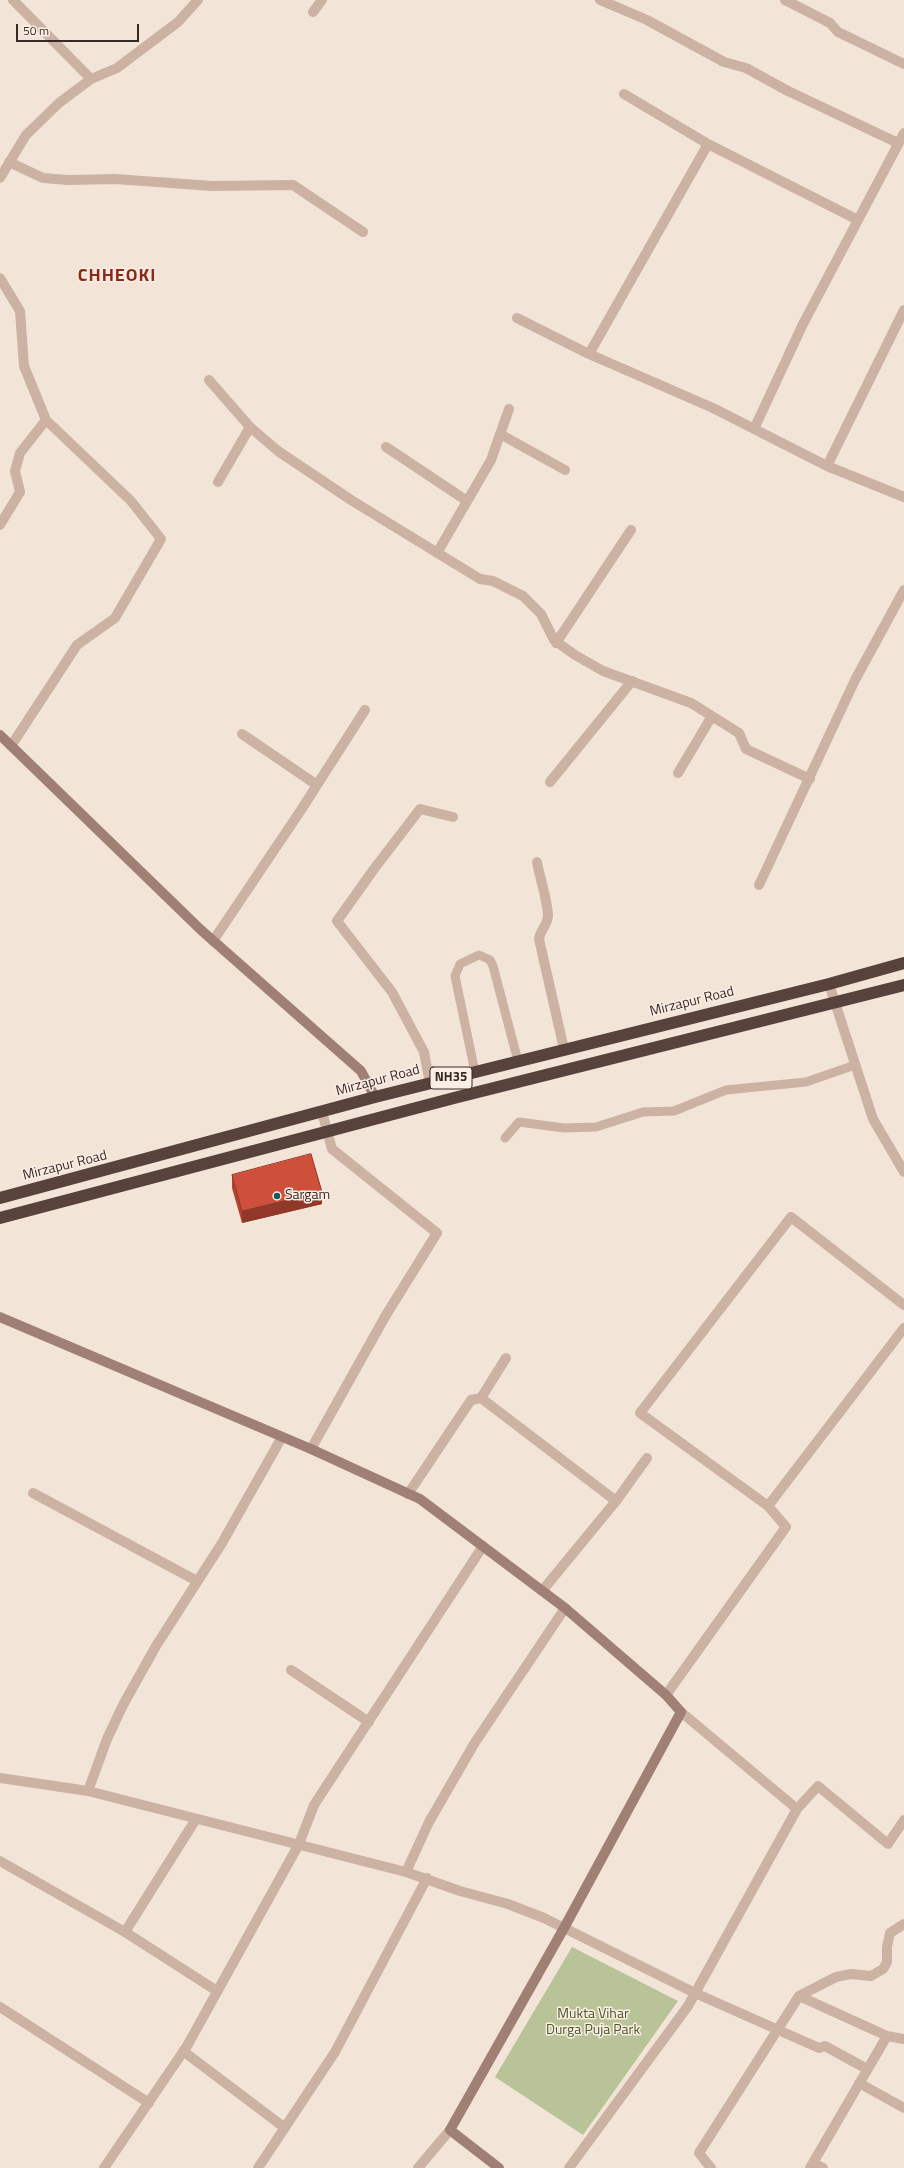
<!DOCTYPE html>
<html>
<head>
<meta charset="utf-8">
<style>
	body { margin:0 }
	#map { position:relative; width:904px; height:2168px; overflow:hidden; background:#f3e4d8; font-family:"Titillium Web",sans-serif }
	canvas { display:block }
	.scale { position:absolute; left:16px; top:24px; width:123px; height:18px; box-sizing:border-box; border:2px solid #362926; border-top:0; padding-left:5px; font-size:12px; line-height:14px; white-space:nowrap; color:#362926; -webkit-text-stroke:3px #fbeee5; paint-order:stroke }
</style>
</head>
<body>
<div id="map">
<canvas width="904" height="2168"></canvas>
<div class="scale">50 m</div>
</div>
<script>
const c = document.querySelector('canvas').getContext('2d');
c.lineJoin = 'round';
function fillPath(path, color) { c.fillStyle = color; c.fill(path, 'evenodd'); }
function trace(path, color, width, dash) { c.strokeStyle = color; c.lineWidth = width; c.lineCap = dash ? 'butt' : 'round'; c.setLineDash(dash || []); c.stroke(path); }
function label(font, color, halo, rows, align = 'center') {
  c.font = font + ' "Titillium Web",sans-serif'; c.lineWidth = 3; c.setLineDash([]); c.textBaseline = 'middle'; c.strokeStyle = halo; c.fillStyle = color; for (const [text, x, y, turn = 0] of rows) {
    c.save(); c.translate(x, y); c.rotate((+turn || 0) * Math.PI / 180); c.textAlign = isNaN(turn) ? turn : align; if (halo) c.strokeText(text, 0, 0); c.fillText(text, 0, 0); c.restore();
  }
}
const green = new Path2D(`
	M572 1947 678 2001 583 2135 495 2077Z`);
const lane = new Path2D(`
	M475 1072 455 976 460 964 479 955 490 960 493 966 518 1061
	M505 1138 519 1122 564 1128 596 1127 643 1112 674 1111 726 1090 806 1082 855 1065`);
const street = new Path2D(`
	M13 0 91 79
	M600 0 647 20 724 62 746 68 788 91 898 143
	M785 0 830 23 838 32 904 64
	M313 12 322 0
	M624 94 708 144 858 220
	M9 162 43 178 68 180 115 179 212 186 293 185 363 232
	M0 178 26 135 59 103 91 79 117 68 178 22 198 0
	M0 278 20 311 24 366 46 420 131 501 161 539 115 618 77 645 11 746
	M517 318 589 354 713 408 827 466 904 497
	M589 354 708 144
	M209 380 250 427 278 451 351 500 480 579 493 581 523 596 541 614 554 640 575 655 603 671 691 703 739 733 746 749 810 779
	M754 429 803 324 904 133
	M500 434 565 470
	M386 447 467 501
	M827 466 904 310
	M218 482 250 427
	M0 525 20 492 15 471 20 453 46 420
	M437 553 491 460 509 409
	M556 643 631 530
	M242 734 317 785
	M678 773 712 716
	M550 782 632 681
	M537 862C540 879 547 898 548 915 548 925 540 930 539 939L564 1049
	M759 885 855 680 904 590
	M213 941 301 810 365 710
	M829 984 873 1119 904 1172
	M430 1083 424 1052 392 992 337 921 374 869 420 809 453 817
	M481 1398 506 1358
	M311 1449 386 1315 437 1233 332 1149 322 1112
	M33 1493 197 1581
	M408 1494 471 1400 481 1398 616 1501 542 1591
	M616 1501 647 1458
	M768 1506 904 1328
	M291 1670 369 1722
	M666 1695 786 1527 768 1506 640 1413 791 1217 904 1305
	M681 1712 797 1809
	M0 1778 88 1791 406 1872 460 1891 508 1904 544 1918 695 1993 819 2048 825 2046 867 2069
	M88 1791 107 1739 123 1705 156 1646 222 1543 282 1437
	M0 1861 125 1932 217 1991
	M406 1872 429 1822 474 1744 565 1608
	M125 1932 196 1819
	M799 1996 887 2036 904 2039
	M0 2007 149 2103
	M183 2051 285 2128
	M859 2083 904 2108
	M813 2163 823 2168
	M104 2168 187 2046 299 1844 314 1805 483 1546
	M258 2168 335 2052 427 1878
	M418 2168 450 2130
	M569 2168 688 2006 797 1809 818 1786 888 1844 904 1820
	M711 2168 699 2153 799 1996 836 1977 851 1974 871 1976 883 1969 887 1962V1947L890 1933 904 1924
	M810 2168 887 2036`);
const secondary = new Path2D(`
	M0 735 201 930 361 1071 375 1097
	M0 1317 311 1449 420 1499 565 1608 666 1695 681 1712 564 1928 450 2130 499 2168`);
const highway = new Path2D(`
	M0 1198 375 1097 829 984 904 963
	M0 1218 454 1098 904 985`);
const wall = new Path2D(`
	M232 1175 322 1204 242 1223 232 1188Z`);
const shadedWall = new Path2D(`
	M322 1192V1204L242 1223V1211Z`);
const building = new Path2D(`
	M311 1154 322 1192 242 1211 232 1175Z`);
const markers = [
	[277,1196,4,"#185b59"]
];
const shields = [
	[451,1078,42]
];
const shieldNames = [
	["NH35",451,1078]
];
const streetNames = [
	["Mirzapur Road",692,1002,-14],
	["Mirzapur Road",378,1081,-15],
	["Mirzapur Road",65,1166,-14]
];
const poiNames = [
	["Sargam",285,1196]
];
const parkNames = [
	["Mukta Vihar",593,2015],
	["Durga Puja Park",593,2031]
];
const districtNames = [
	["CHHEOKI",117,277]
];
fillPath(green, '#b8c397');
trace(lane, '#ccb2a3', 9);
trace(street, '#ccb2a3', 10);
trace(secondary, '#a08074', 10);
trace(highway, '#58423c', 12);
fillPath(wall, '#b24532');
fillPath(shadedWall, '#913829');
fillPath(building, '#cf503a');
trace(building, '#913829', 1);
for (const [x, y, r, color] of markers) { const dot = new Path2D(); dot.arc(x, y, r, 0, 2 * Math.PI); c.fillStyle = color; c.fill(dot); trace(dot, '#fbeee5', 1.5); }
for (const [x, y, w] of shields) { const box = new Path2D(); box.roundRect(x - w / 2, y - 11, w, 22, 3); c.fillStyle = '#fbeee5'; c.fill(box); trace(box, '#362926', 1); }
label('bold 13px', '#362926', null, shieldNames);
label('14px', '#362926', '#fbeee5', streetNames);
label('14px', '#362926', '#fbeee5', poiNames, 'left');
label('14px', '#4a5728', '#fbeee5', parkNames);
c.letterSpacing = '1px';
label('bold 18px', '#8c2919', '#fbeee5', districtNames);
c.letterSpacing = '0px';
</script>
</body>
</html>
